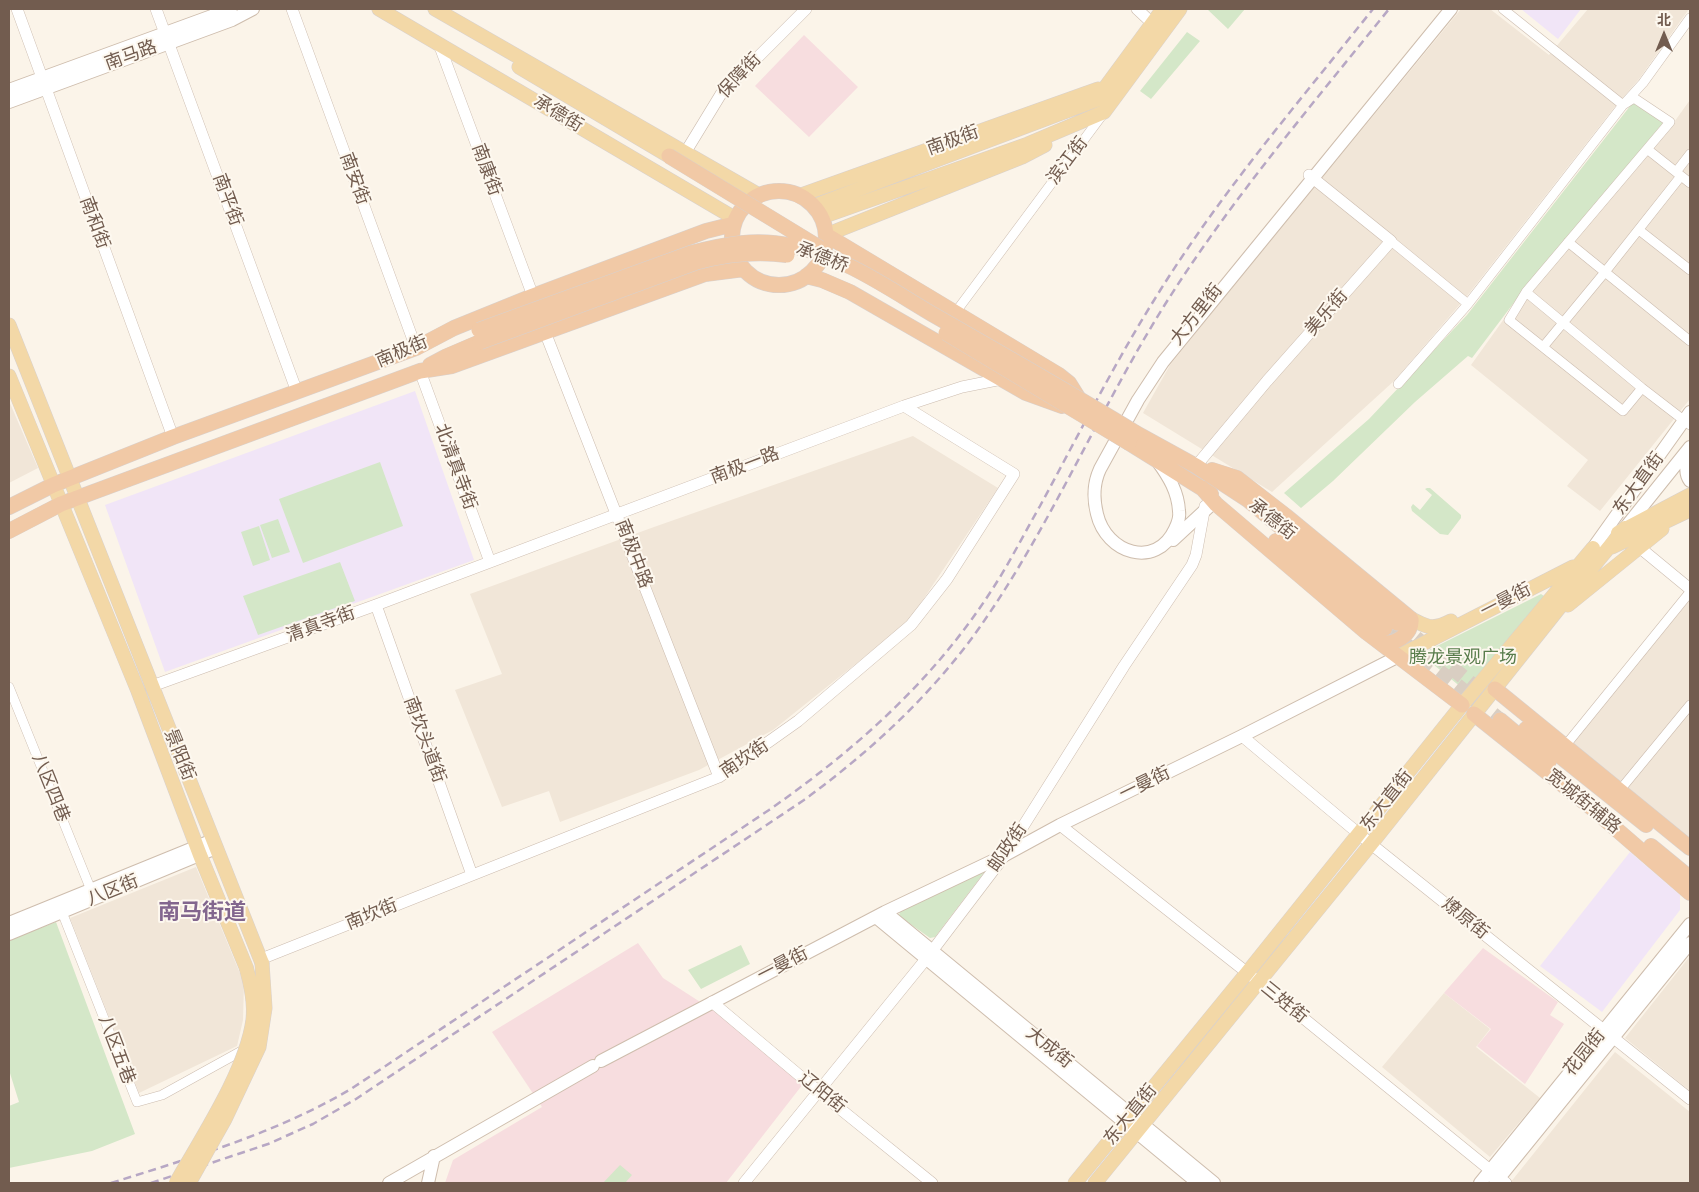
<!DOCTYPE html>
<html>
<head>
<meta charset="utf-8">
<style>
	body { margin:0 }
	#map { position:relative; width:1699px; height:1192px; overflow:hidden; background:#fbf4e9; font-family:"DM Sans","Noto Sans SC",sans-serif }
	canvas { display:block }
	.frame { position:absolute; inset:0; border:10px solid #725c4f; pointer-events:none }
	.north { position:absolute; left:1639px; top:10px; width:50px; height:50px; -webkit-text-stroke:4px #fdf8ef; paint-order:stroke; rotate:0deg; font-size:14px; font-weight:700; line-height:20px; text-align:center; color:#725c4f }
	.north::after { content:''; display:block; margin:auto; width:18px; height:22px; background:#725c4f; clip-path:polygon(50% 0,100% 100%,50% 72%,0 100%) }
</style>
</head>
<body>
<div id="map">
<canvas width="1699" height="1192"></canvas>
<div class="frame"></div>
<div class="north">北</div>
</div>
<script>
const c = document.querySelector('canvas').getContext('2d');
c.lineJoin = 'round';
function fillPath(path, color) { c.fillStyle = color; c.fill(path, 'evenodd'); }
function trace(path, color, width, dash) { c.strokeStyle = color; c.lineWidth = width; c.lineCap = dash ? 'butt' : 'round'; c.setLineDash(dash || []); c.stroke(path); }
function label(font, color, halo, rows, align = 'center') {
  c.font = font + ' "DM Sans","Noto Sans SC",sans-serif'; c.lineWidth = 4; c.setLineDash([]); c.textBaseline = 'middle'; c.strokeStyle = halo; c.fillStyle = color; for (const [text, x, y, turn = 0] of rows) {
    c.save(); c.translate(x, y); c.rotate((+turn || 0) * Math.PI / 180); c.textAlign = isNaN(turn) ? turn : align; if (halo) c.strokeText(text, 0, 0); c.fillText(text, 0, 0); c.restore();
  }
}
const residential = new Path2D(`
	M1461 9H1490L1549 55 1588 9H1689L1639 79 1613 109 1467 296 1394 381 1272 492 1143 413 1170 365 1230 290Z
	M1690 100V399L1600 511 1567 486 1588 460 1471 365 1524 291 1672 125Z
	M9 401 38 468 9 483Z
	M913 436 998 488 908 622 773 730 699 770 560 822 549 791 502 807 455 690 502 674 470 594 654 527Z
	M1690 600V842L1570 744Z
	M196 867 244 983 243 1020 237 1046 139 1093 70 918Z
	M1690 956V1091L1625 1038Z
	M1444 993 1490 1029 1476 1047 1540 1098 1490 1157 1382 1067Z
	M1615 1052 1690 1112V1183H1510Z`);
const education = new Path2D(`
	M1521 9H1581L1558 39Z
	M415 391 474 560 165 672 105 505Z
	M1630 852 1680 895V910L1602 1012 1540 966Z`);
const medical = new Path2D(`
	M804 35 858 87 809 137 755 86Z
	M638 943 663 978 722 1016 803 1084 726 1183H445L453 1160 542 1107 492 1032Z
	M1483 948 1558 1002 1550 1015 1564 1024 1525 1084 1477 1046 1491 1029 1444 993Z`);
const green = new Path2D(`
	M1207 9H1245L1228 29Z
	M1187 32 1200 41 1151 99 1140 91Z
	M1634 101 1663 123 1522 292 1472 358 1468 356 1415 402 1333 481 1301 508 1284 493 1369 419 1467 315Z
	M380 462 403 526 303 563 279 499Z
	M1427 488H1430L1461 515V518L1448 535 1440 534 1412 511 1411 507 1413 504 1420 510 1432 495 1425 489Z
	M278 519 290 552 272 558 260 525Z
	M259 526 270 560 253 566 241 532Z
	M340 562 355 601 258 635 243 596Z
	M1541 594 1544 596 1468 687 1462 688 1423 656V653Z
	M986 870 935 937 930 938 899 916 900 911Z
	M56 922 135 1134 92 1151 9 1168V1106L19 1102 9 1070V940Z
	M741 945 750 964 701 989 688 970Z
	M620 1165 632 1175 625 1183H603Z`);
const trunkTunnel = new Path2D(`
	M1398 623 1480 691
	M1385 628 1500 720`);
const minor = new Path2D(`
	M1503 9 1623 105 1634 98 1670 122 1526 292 1509 320 1623 411 1642 388
	M1647 149 1690 183
	M1676 172 1690 154
	M1639 230 1690 270
	M1391 241 1468 304
	M1568 242 1690 341
	M1526 292 1642 388 1690 425
	M955 313 1103 114
	M1543 347 1605 272 1681 176
	M1398 384 1468 304 1623 105 1643 83 1690 18
	M9 687 91 890
	M1565 746 1690 592
	M1620 790 1690 705
	M62 912 137 1102 162 1095 247 1048`);
const tertiary = new Path2D(`
	M17 9 173 437
	M156 9 297 392
	M292 9 416 348
	M1137 9 1152 23
	M439 44 533 296
	M685 153 721 94 806 9
	M545 332 719 777
	M420 371 490 562
	M1196 466 1267 381 1391 241 1309 175
	M1633 542 1690 589
	M376 605 472 875
	M152 686 376 605 904 406 962 387 1002 379
	M1242 736 1371 844 1690 1099
	M1060 825 1259 982 1506 1183
	M261 959 719 777 798 721 911 625 947 579 1014 474 904 406
	M712 1002 818 1091 932 1183
	M744 1183 926 959 1005 855 1124 666 1192 565 1196 555 1205 506`);
const secondary = new Path2D(`
	M9 90 231 9
	M9 102 232 20 253 9
	M1690 455C1686 464 1684 473 1690 481
	M1158 462C1169 477 1178 492 1179 511 1180 517 1178 523 1175 529 1156 570 1106 553 1097 514 1093 498 1093 484 1100 469L1138 400 1163 362 1451 9
	M1625 528 1690 447
	M1173 540 1214 502
	M1593 548 1690 412
	M885 912 1214 1183
	M876 917 1198 1183
	M9 923 213 840
	M9 934 216 848
	M601 1061 885 912 1005 855 1060 825 1242 736 1399 656
	M389 1183 593 1066
	M428 1183 434 1156
	M1480 1183 1690 924
	M1495 1183 1690 943`);
const primary = new Path2D(`
	M379 9 736 219
	M435 9 759 195
	M519 67 669 156
	M801 195 1098 89
	M814 206 1096 100 1163 9
	M822 217 1028 144 1104 112 1180 9
	M826 235 1022 157 1045 145
	M9 325 262 963
	M9 376 138 691 200 855 246 967
	M1618 533 1690 495
	M1612 547 1690 510
	M1568 605 1662 529
	M1408 617C1426 627 1432 631 1451 621
	M1399 656 1573 567
	M1075 1183 1247 973 1462 705 1593 548
	M1095 1183 1371 844 1571 593 1625 528`);
const trunk = new Path2D(`
	M732 238a47 47 0 1 1 94 0a47 47 0 1 1-94 0Z
	M826 235 1059 375 1069 383 1079 399
	M806 276 822 280 850 292 1026 393 1062 406
	M430 365 445 357 480 342
	M1136 433 1196 466 1248 500 1397 623
	M1129 443 1211 494
	M1212 470 1237 478 1286 516 1411 619C1413 634 1394 646 1381 642
	M1202 488 1216 504 1366 632 1462 705
	M9 507 53 485 173 437 416 348 454 328 533 296 706 231 734 224
	M9 531 61 504 420 371 452 366 705 274 744 269
	M1276 541 1385 628
	M1495 689 1690 848
	M1474 714 1593 809 1690 893
	M1500 720 1549 761
	M1526 729 1646 825
	M1651 846 1690 878`);
const rail = new Path2D(`
	M111 1183C194 1157 276 1133 351 1089L769 810C859 747 936 678 995 585 1011 560 1025 532 1040 506 1078 436 1114 364 1156 297 1219 195 1298 103 1373 9
	M151 1183 268 1144 313 1124 356 1099 804 800C867 754 925 701 972 638 1047 535 1096 415 1164 306 1230 201 1311 106 1389 9`);
const primaryBridge = new Path2D(`
	M176 1183C202 1137 246 1071 253 1020 255 1002 251 984 246 967
	M189 1183 225 1119 259 1047 265 1008 262 963`);
const trunkBridge = new Path2D(`
	M669 156 820 248
	M479 330 691 253C725 244 757 238 792 246 843 256 888 288 932 314 1000 353 1069 392 1136 433
	M946 333 1129 443
	M480 342 697 262C727 254 756 251 787 255`);
const streetNames = [
	["南马路",131,56,-20],
	["保障街",740,76,-47],
	["承德街",558,114,31],
	["南极街",953,141,-20],
	["滨江街",1068,161,-53],
	["南康街",486,170,70],
	["南安街",354,179,70],
	["南平街",227,200,70],
	["南和街",94,223,70],
	["承德桥",822,258,21],
	["美乐街",1327,313,-49],
	["大方里街",1197,315,-52],
	["南极街",402,352,-23],
	["南极一路",745,466,-21],
	["北清真寺街",455,467,70],
	["东大直街",1639,484,-54],
	["承德街",1272,520,38],
	["南极中路",633,554,69],
	["一曼街",1506,601,-27],
	["清真寺街",321,625,-20],
	["南坎头道街",424,740,70],
	["景阳街",179,755,68],
	["南坎街",745,759,-34],
	["一曼街",1145,784,-26],
	["八区四巷",50,788,68],
	["东大直街",1387,801,-52],
	["宽城街辅路",1583,802,39],
	["邮政街",1008,848,-56],
	["八区街",113,891,-22],
	["南坎街",372,915,-22],
	["燎原街",1465,919,39],
	["一曼街",783,965,-27],
	["三姓街",1284,1003,39],
	["大成街",1049,1048,39],
	["八区五巷",116,1050,69],
	["花园街",1585,1053,-51],
	["辽阳街",822,1093,39],
	["东大直街",1131,1115,-51]
];
const parkNames = [
	["腾龙景观广场",1463,658]
];
const districtNames = [
	["南马街道",202,913]
];
fillPath(residential, '#f1e6d8');
fillPath(education, '#f1e5f7');
fillPath(medical, '#f7dddf');
fillPath(green, '#d4e7c8');
trace(trunkTunnel, '#d9cec2', 15, [15, 8]);
trace(minor, '#ccbcaf', 10);
trace(tertiary, '#ccbcaf', 12);
trace(secondary, '#cebdad', 14);
trace(primary, '#d8d1ce', 15);
trace(trunk, '#d8d1ce', 16);
trace(minor, '#fff', 9);
trace(tertiary, '#fff', 11);
trace(secondary, '#fff', 12);
trace(primary, '#f3d8a7', 14);
trace(trunk, '#f1c9a6', 15);
trace(rail, '#b7a7c4', 2.5, [8, 5]);
trace(primaryBridge, '#d8d1ce', 15, []);
trace(trunkBridge, '#d8d1ce', 16, []);
trace(primaryBridge, '#f3d8a7', 14);
trace(trunkBridge, '#f1c9a6', 15);
label('18px', '#725c4f', '#fdf8ef', streetNames);
label('18px', '#587c4b', '#fdf8ef', parkNames);
label('bold 22px', '#82668e', '#fdf8ef', districtNames);
</script>
</body>
</html>
